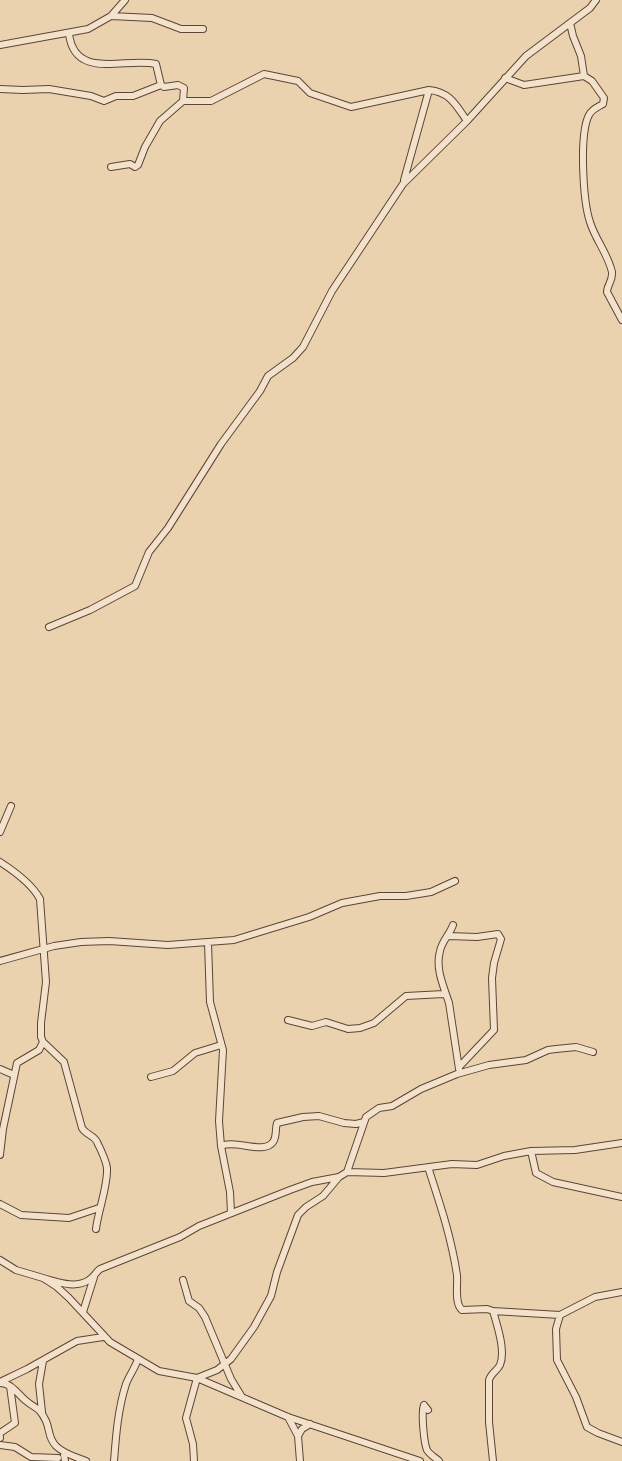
<!DOCTYPE html>
<html>
<head>
<meta charset="utf-8">
<style>
	body { margin:0 }
	canvas { display:block; background:#ebd2af }
</style>
</head>
<body>
<canvas width="622" height="1461"></canvas>
<script>
const c = document.querySelector('canvas').getContext('2d');
c.lineJoin = 'round';
function trace(path, color, width, dash) { c.strokeStyle = color; c.lineWidth = width; c.lineCap = dash ? 'butt' : 'round'; c.setLineDash(dash || []); c.stroke(path); }
const street = new Path2D(`
	M111 16 152 18 181 29H203
	M570 23 573 36 581 56 584 76
	M69 34C75 81 126 57 156 64L161 85 164 87 178 85 184 88 183 101
	M0 45 88 29 111 16 125 0
	M505 78 524 85 584 76 592 81 604 98 603 104C598 107 592 109 589 115 579 134 583 201 590 222 595 239 608 254 612 272 613 281 607 285 607 292L622 320
	M0 89 23 90 49 89 91 96 104 101 116 96H133L161 85
	M111 167 130 164 135 167 138 165 145 147 160 121 183 101H211L264 74 298 81 310 93 351 107 429 90C450 92 456 105 467 121
	M404 180 429 90
	M49 627 90 610 135 586 149 552 168 528 221 444 260 391 268 376 293 358 303 347 332 291 403 184 467 121 526 56 590 8 596 0
	M0 832 11 806
	M0 862C14 871 32 884 40 899L46 982 41 1023V1037L43 1042 64 1062 82 1128C86 1135 94 1135 97 1142 101 1150 106 1160 107 1168 108 1186 98 1211 96 1229
	M453 925C450 934 442 941 440 951 435 969 444 987 449 1003L459 1069
	M448 936 477 937 498 934 501 939 494 963 492 978 494 1030 459 1067
	M208 943 210 1002 223 1050 219 1121 221 1146 230 1192 231 1213
	M0 961 54 946 81 942 109 941 168 945 234 940 309 917 342 903 380 896H406L431 892 455 881
	M288 1020 312 1026 326 1022 348 1029 360 1028 374 1023 406 996 444 994
	M0 1069 14 1075
	M151 1077 173 1071 195 1053 221 1045
	M221 1146C235 1139 264 1155 273 1142 277 1137 275 1129 277 1123L303 1117 319 1116 344 1123 356 1124 364 1122
	M531 1151 536 1173 553 1182 622 1197
	M0 1155 3 1129 17 1063 39 1050 43 1042
	M428 1167C440 1204 451 1236 457 1275 458 1284 454 1304 462 1310L487 1309 493 1311 560 1315 595 1297 622 1292
	M347 1172 366 1117 379 1108 392 1106 421 1089 457 1074 489 1065 526 1060 548 1050 556 1049 576 1047 593 1052
	M0 1204 21 1215 69 1218 99 1208
	M0 1260 16 1270 43 1278 57 1287 69 1298 110 1342 159 1371 197 1378 288 1417 420 1461
	M43 1278C58 1282 75 1289 89 1280 94 1277 96 1272 100 1269L180 1237 199 1226 290 1190 312 1182 339 1177 347 1172 384 1173 452 1164 477 1165 504 1156 531 1151 575 1150 622 1143
	M183 1280 189 1301 199 1308 205 1317 231 1379 242 1397
	M493 1311C497 1325 506 1351 500 1365 497 1371 491 1373 489 1380V1422L493 1461
	M83 1312 94 1277
	M560 1315 556 1329 557 1360 576 1397 587 1427 598 1433 622 1442
	M0 1382 27 1369 77 1341 103 1337
	M0 1383C11 1383 17 1393 25 1400 35 1409 39 1406 46 1421 50 1430 48 1438 56 1446 64 1454 76 1457 86 1461
	M428 1410 424 1405C421 1413 424 1443 427 1450 430 1455 436 1458 439 1461
	M42 1412 39 1384 43 1361
	M288 1417 298 1436 300 1461
	M0 1433 15 1423 10 1386
	M298 1436 302 1429 310 1424
	M0 1437V1438
	M0 1445 15 1447 31 1457 58 1458
	M64 1455 65 1461
	M114 1461C116 1435 118 1409 126 1384 129 1376 135 1368 138 1359
	M194 1461 193 1444 186 1418 197 1378 217 1370 231 1359 254 1327 271 1296 277 1272 298 1215 306 1207 323 1196 339 1177`);
trace(street, '#5c4533', 8);
trace(street, '#f2e2cb', 6);
</script>
</body>
</html>
